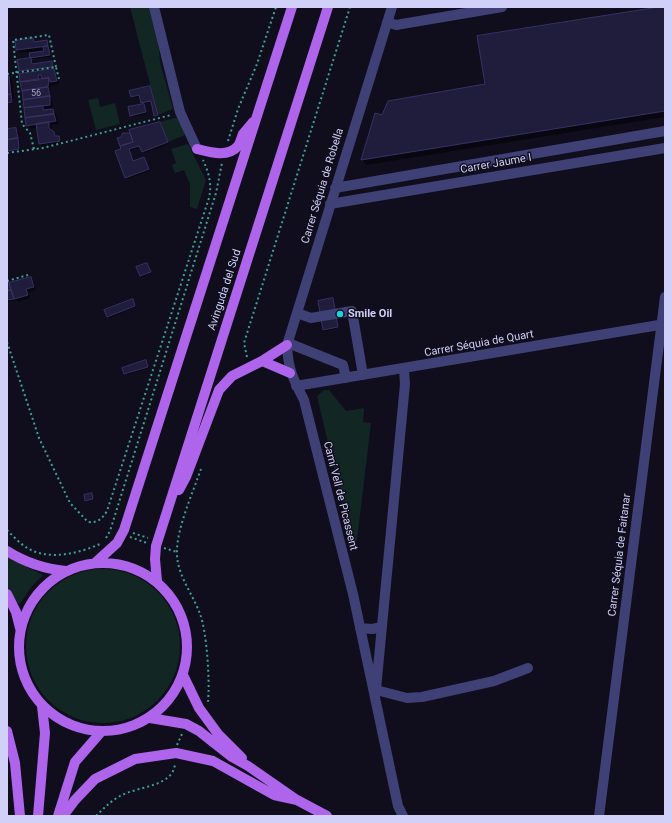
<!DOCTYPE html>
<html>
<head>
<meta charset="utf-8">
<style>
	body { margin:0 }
	#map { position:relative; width:672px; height:823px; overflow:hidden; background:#100e1d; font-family:Roboto,sans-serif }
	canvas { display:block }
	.frame { position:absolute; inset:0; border:8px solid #d1d0f9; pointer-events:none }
</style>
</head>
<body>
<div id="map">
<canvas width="672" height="823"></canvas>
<div class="frame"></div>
</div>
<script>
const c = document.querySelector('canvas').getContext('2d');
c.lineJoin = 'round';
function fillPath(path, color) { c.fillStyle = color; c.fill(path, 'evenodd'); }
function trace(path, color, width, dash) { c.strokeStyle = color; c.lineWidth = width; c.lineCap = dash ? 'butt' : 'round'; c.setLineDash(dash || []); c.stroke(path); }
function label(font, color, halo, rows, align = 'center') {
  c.font = font + ' Roboto,sans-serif'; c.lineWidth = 3; c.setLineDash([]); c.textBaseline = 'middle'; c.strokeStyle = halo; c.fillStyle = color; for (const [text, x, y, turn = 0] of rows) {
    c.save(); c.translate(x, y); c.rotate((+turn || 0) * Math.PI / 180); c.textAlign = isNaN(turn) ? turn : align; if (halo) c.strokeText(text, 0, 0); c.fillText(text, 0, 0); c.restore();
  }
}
const green = new Path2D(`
	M130 7H150L158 37 160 62 173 109 158 115Z
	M98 98 100 107 115 103 120 124 96 130 88 100Z
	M178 117 185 135 168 142 160 122Z
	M188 144 206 180 197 209 190 207V184L184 170 175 173 172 165 176 163 171 149Z
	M324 390H329L346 411 364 408 363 422 371 423 357 540 356 542 351 540 317 396Z
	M7 557 43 575 32 586 20 604 17 603 7 586Z
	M26 646a77 77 0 1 1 154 0a77 77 0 1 1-154 0Z`);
const shadow = new Path2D(`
	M665 7V117L367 165 362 160 376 114 383 116 486 84Z
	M33 39 36 43 46 41 50 45 51 57 31 59 35 65 51 63 55 66 56 70H53L57 74 59 84 50 86 53 108 43 109V111L53 110 56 114 59 124 52 125V132L62 140 63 144 43 147 40 143 37 128 31 129 27 125 20 75 23 74 20 71 18 60 32 59 30 52 20 53 17 50 16 42ZM37 75H42L43 80 38 81Z
	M7 77 12 80 14 98H13V103L7 104Z
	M150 87 159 116 156 117 152 102 143 104 141 97 133 98 131 92Z
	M144 105 147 114 132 117 131 115Z
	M160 123 169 144 144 153 140 147 130 151 134 162 145 160 149 171 127 179 122 150 131 134Z
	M16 129 19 132 20 150 7 152V130Z
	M147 264 151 273 142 277 141 275Z
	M31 279 34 282 36 290 29 292 30 298 18 302 16 300 7 302V285Z
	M333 299 339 328 325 331 324 329Z
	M132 300 136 307 109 318 108 316Z
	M146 361 149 368 127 375 125 373Z
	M92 494 94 500 87 502 86 501Z`);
const building = new Path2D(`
	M659 7H665V111L361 160 375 113 382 115 388 101 485 84 477 36Z
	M33 38 34 42 47 40 48 46 16 50 15 41Z
	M48 46 50 55 30 58 29 53 44 51 43 47Z
	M31 58 32 64 52 61 53 67 19 71 17 60Z
	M54 69 57 81 50 82 49 78 42 79 41 75H38L39 80 20 82 19 74Z
	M7 76H9L11 94 7 95Z
	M49 78 48 87 22 91 20 82Z
	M150 86 158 115 154 116 151 101 141 103 139 95 131 97 129 91Z
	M48 87 50 96 23 100 22 91Z
	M11 94 12 102 7 103V95Z
	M50 96V105L24 108 23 100Z
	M144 104 146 112 130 116 128 107Z
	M43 106V110L53 109 54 114 25 118 24 108Z
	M54 114 56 121 26 126 25 118Z
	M49 122V128L54 132 55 136H59L60 141 39 144 36 124Z
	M160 122 168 142 142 152 139 146 129 149 133 161 144 157 149 169 125 178 115 151 121 149 120 146 133 142 129 130Z
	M16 128 18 138 7 140V129Z
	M123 133H130L133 142 120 146 117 138 121 137Z
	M18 138 19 149 7 151V140Z
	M147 263 151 272 140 276 136 267Z
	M31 277 34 287 26 289 28 295 14 299 9 283Z
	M9 283 11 290 7 291V284Z
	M11 290 14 299 7 300V291Z
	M333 298 338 327 323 330 318 301Z
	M133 299 135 306 107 317 104 310Z
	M146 360 148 367 124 374 122 368Z
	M92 493 93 499 85 501 84 495Z`);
const path = new Path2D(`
	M7 74 56 67 59 79
	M228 141 238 109 257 64 276 7
	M34 149 30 133 22 124 13 40 49 35 56 67
	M7 153 43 148 171 115
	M7 281 28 275
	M7 342 39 438 70 503 88 522C98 523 102 519 107 511L209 198C212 184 209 173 203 160
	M247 357 244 343 350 7
	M201 469C193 492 177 528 177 551 176 574 193 594 200 614 207 632 210 682 208 702
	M7 530C14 537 22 546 31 550 51 560 80 553 100 544
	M133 533 148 538
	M130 537 147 543
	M106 538 110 531 216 193 222 163
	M164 548 177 552
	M177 745 182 734
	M96 816C104 808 111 801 120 796 138 786 174 787 175 763`);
const minor = new Path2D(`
	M154 7 180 112 197 149
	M392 7 287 345C288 369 293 379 304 400L353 594 398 806 403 816
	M387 22 396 25 502 7
	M335 188 665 131
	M330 204 665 148
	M297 313 311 318 352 311 363 375
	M288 343 343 365 346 378
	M296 386 665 324
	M360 628 372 629 382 627
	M376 689 405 384 404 369
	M376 690 407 698 422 697 494 681 528 668
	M599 816 665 297`);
const major = new Path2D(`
	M197 149C209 152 228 158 238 146 241 142 241 138 243 134 246 130 250 126 253 122
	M262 361 287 345
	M179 490 186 477 219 390 232 376 262 361 290 373
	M7 551C26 563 45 569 66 571
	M19 647a84 84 0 1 1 168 0a84 84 0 1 1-168 0Z
	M95 563 117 543 124 530 292 7
	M157 581 155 559 156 546 328 7
	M7 594 16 612 20 628
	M183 675 199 708 218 734 242 758
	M150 718 186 724 199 731 232 757 248 766 297 800 327 816
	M7 731 15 763 20 816
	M38 816 45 733 42 706
	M58 816 75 762 101 732
	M63 816 75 800 95 779 135 759 176 753 213 761 274 795 297 800`);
const markers = [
	[340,314,4,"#1ad6db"]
];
const numberNames = [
	["56",36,94]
];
const streetNames = [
	["Carrer Jaume I",496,164,-10],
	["Carrer Séquia de Robella",323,186,-73],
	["Avinguda del Sud",225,290,-72],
	["Carrer Séquia de Quart",479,344,-10],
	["Camí Vell de Picassent",340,496,76],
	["Carrer Séquia de Faitanar",620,555,-83]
];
const poiNames = [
	["Smile Oil",348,314]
];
fillPath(green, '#122624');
fillPath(shadow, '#0007');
fillPath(building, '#201d3c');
trace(building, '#373165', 1);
trace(path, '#3ba294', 2, [2, 3]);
trace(minor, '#3f4176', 10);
trace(major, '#af64ec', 10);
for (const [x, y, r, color] of markers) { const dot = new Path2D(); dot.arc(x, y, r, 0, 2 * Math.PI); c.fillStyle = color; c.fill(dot); trace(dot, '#100e1d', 1.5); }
label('9px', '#a5a3ca', null, numberNames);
label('11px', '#d1d0f9', '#100e1d', streetNames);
label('bold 11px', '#d1d0f9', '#100e1d', poiNames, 'left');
</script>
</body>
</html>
